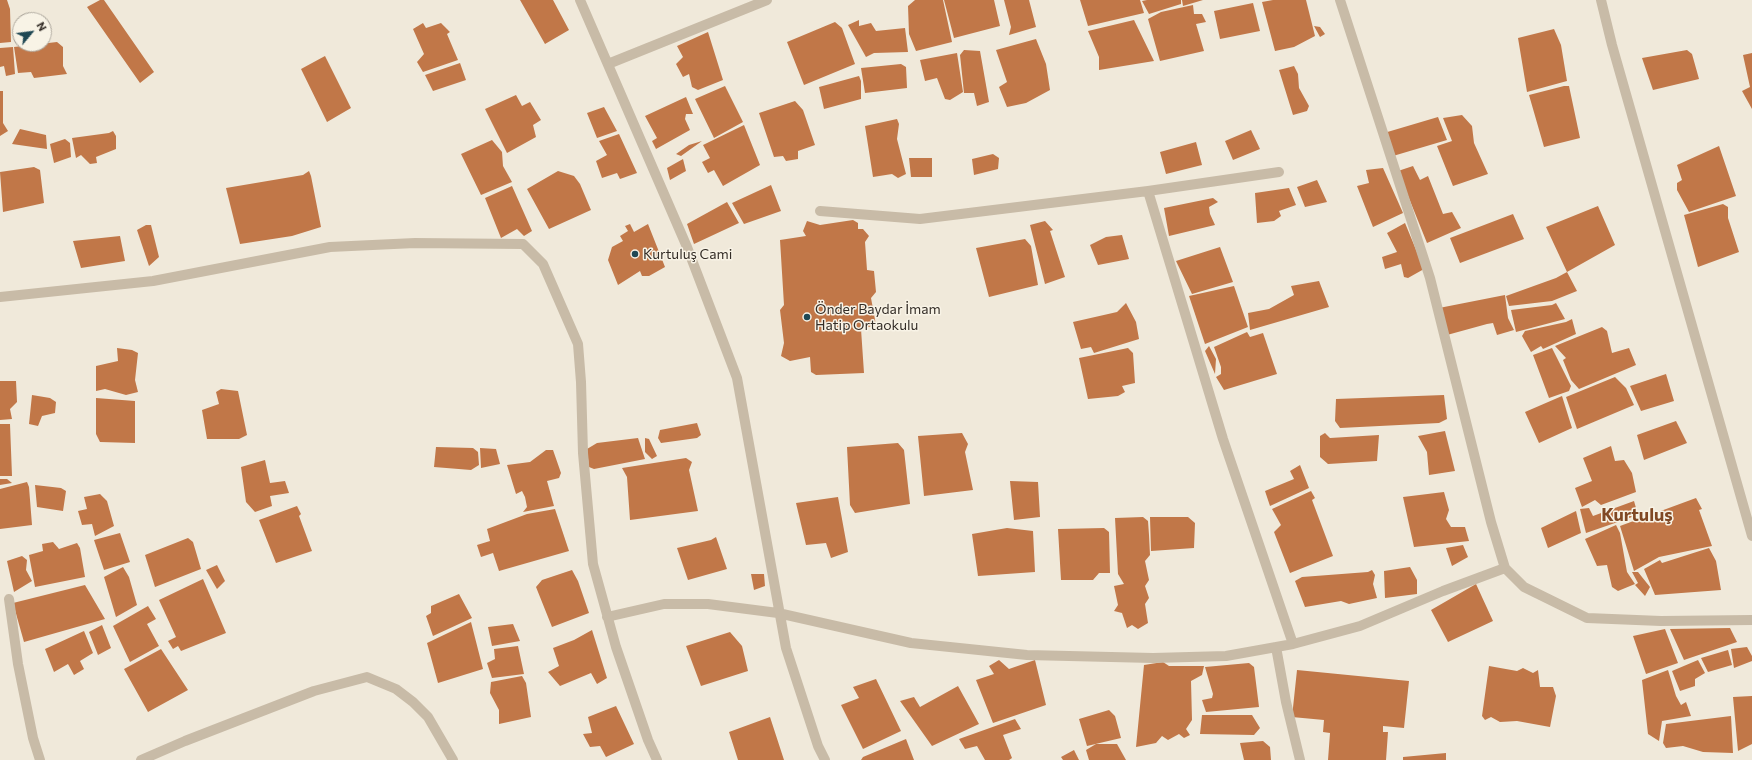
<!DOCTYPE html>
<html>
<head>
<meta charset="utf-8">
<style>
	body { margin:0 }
	#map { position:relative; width:1752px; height:760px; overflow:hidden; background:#f0e9da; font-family:Commissioner,sans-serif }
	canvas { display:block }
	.north { position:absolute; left:12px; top:12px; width:40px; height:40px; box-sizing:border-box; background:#f8f3e6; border:1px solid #aaa49a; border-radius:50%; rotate:61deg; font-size:11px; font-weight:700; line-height:16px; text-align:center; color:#342d27 }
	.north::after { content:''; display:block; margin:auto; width:14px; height:18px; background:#1f4854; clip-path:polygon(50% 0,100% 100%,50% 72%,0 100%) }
</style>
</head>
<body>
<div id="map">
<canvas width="1752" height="760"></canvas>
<div class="north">N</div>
</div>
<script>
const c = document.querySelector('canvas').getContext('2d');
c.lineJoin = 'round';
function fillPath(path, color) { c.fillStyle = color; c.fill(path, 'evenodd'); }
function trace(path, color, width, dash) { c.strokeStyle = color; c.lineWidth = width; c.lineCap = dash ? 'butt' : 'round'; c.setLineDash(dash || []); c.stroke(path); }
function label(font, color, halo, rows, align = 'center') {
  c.font = font + ' Commissioner,sans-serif'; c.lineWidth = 3; c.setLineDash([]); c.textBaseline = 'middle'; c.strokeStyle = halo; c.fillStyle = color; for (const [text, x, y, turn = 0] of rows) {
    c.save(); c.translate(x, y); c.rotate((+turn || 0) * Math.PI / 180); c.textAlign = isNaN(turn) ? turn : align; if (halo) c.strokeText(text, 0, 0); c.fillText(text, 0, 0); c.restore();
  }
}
const building = new Path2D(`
	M0 0H7L10 9 11 42 0 43Z
	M100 0H104L154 72 140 83 87 7Z
	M520 0H553L569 30 545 44Z
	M915 0H943L952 42 916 51 909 34 908 6Z
	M944 0H994L1000 26 954 38Z
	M1004 0H1029L1036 27 1009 35 1011 27Z
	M1080 0H1140L1144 13 1088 26Z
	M1147 0H1181V4L1149 14 1142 1Z
	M1182 0H1203L1183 6Z
	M1273 0H1306L1315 36 1294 47 1275 51 1262 2Z
	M1253 3 1260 31 1220 39 1214 11Z
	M1193 5 1194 14H1202L1206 22 1196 24 1204 51 1160 61 1148 19 1161 12Z
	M859 20V26L871 23 876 31 905 28 908 52 874 53 866 57 848 25Z
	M1134 20 1154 61 1099 70V57L1088 31Z
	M835 22 842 28 855 64 804 85 787 42Z
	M423 23 426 28 441 23 450 32 447 34 458 60 423 72 417 62 424 54 413 29Z
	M1314 26 1320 27 1325 34 1320 37Z
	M1554 29 1561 45 1567 81 1527 92 1518 38Z
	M708 32 723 80 698 90 692 87 689 74 683 77 676 64 683 57 677 46Z
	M1036 39 1046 64 1050 90 1026 103 1007 107 999 87 1007 82 996 50Z
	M57 42 63 47V66L67 74 34 78 31 72 18 73 14 47Z
	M13 47 15 74 6 76 4 66 0 67V48Z
	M964 50 980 51 989 102 977 106 974 93H964L960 55Z
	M1687 50 1692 54 1699 79 1653 90 1642 58Z
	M957 53 963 92 950 100 945 99 937 78 925 81 920 60Z
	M1752 53V109L1742 91 1750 87 1743 55Z
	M325 56 351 108 327 122 301 69Z
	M460 63 466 80 433 91 425 75Z
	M901 64 906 67 907 88 865 93 861 68Z
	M1294 66 1298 74 1299 88 1309 106 1307 111 1293 115 1279 70Z
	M859 76 861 81V99L824 109 819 87Z
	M725 86 743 122 714 138 695 99Z
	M1564 86H1569L1580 138 1544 147 1529 95Z
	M0 91H3V123L8 131 0 136Z
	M516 95 522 106 530 102 541 120 533 125 536 137 507 153 485 109Z
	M686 97 693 114H686L685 119 690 130 656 149 652 141 657 138 645 116Z
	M795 101 803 110 815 145 798 151V159L786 161 783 156 774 157 759 113Z
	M604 107 617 131 597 138 587 113Z
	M1462 115 1472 126 1474 143 1488 174 1453 186 1437 146 1452 141 1443 118Z
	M1438 117 1447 140 1393 156 1384 133Z
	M897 119 899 124 897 139 906 174 898 178 892 174 873 177 865 126Z
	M744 125 760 165 723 186 714 170 708 173 702 162 710 158 703 145Z
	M20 129 46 135 47 149 12 144Z
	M1251 130 1260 149 1233 160 1225 141Z
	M113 131 116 136V149L96 157 97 163 90 164 81 155 76 158 72 138 109 133Z
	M619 134 637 173 620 179 617 173 602 178 596 161 607 155 599 141Z
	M65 139 70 143 71 157 54 163 50 144Z
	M492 140 502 152 503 166 512 182 481 195 461 154Z
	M702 141 681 156 676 154 689 145Z
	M1196 142 1202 165 1166 174 1160 152Z
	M1719 146 1736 196 1689 212 1677 190V183L1682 180 1677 165Z
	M993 154 999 158 998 169 974 175 972 159Z
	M909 158H932V177H911Z
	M683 159 686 171 670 180 667 168Z
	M1413 166 1420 180 1428 176 1443 214 1452 212 1461 228 1427 243 1398 171Z
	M34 167 40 170 44 203 3 212 0 172Z
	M1383 168 1403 213 1373 227 1357 186 1369 183 1366 170Z
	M309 171 311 176 321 227 292 236 240 244 226 188 303 175Z
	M558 171 574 176 580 184 591 210 549 229 527 189Z
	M1317 180 1327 202 1305 207 1297 187Z
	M771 185 781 211 744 224 732 203Z
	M512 186 532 231 524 236 517 229 501 238 485 198Z
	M1289 188 1296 205 1279 211 1281 216 1274 221 1257 223 1255 193Z
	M1213 198 1218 202 1209 207 1210 214 1215 225 1169 236 1164 208Z
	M727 202 739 223 694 244 687 224Z
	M1723 204 1728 207V218L1739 252 1698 267 1684 215Z
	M1598 206 1615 245 1567 272 1546 227Z
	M1513 214 1524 239 1460 263 1450 238Z
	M853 220 858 223V229H863L869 236 865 242 867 270 874 271 876 292 871 298 876 325 861 329 864 373 816 375 811 372 810 357 790 361 781 356 784 343 780 310 784 305 780 240 806 236 803 231 807 221 820 225Z
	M1045 221 1053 230 1050 231 1065 277 1045 284 1030 225Z
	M1405 223 1424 269 1408 278 1404 277 1401 264 1385 269 1382 257 1397 252 1387 233Z
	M630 224 634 232 648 224 665 267 649 276H642L640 271 618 285 608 260 612 247 623 241 620 236 628 231 625 226Z
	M146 225H151L159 257 149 266 137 230Z
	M1122 235 1129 259 1098 265 1090 245 1106 237Z
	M120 236 125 261 81 268 73 241Z
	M1025 239 1031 246 1038 285 989 297 976 248Z
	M1220 247 1233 282 1192 294 1176 261Z
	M1567 272 1577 291 1552 301 1509 306 1506 296 1556 278Z
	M1319 281 1329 307 1250 330 1248 313 1269 309 1294 295 1291 286Z
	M1234 286 1248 327 1205 344 1189 296Z
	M1505 295 1508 318 1514 330 1497 335 1493 323 1487 324 1447 335 1439 308Z
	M1126 303 1136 322 1139 339 1094 353 1091 347 1081 349 1073 322 1117 312Z
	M1556 303 1565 319 1516 332 1511 310 1552 305Z
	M1572 319 1576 334 1543 349 1541 346 1531 352 1522 336 1525 331 1566 322Z
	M1602 327 1607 331 1612 353 1629 348 1636 365 1579 389 1571 380 1563 360 1566 358 1555 346Z
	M1247 332 1250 337 1263 333 1277 374 1224 390 1216 377 1221 374V367L1214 347Z
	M1209 346 1216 359 1215 374 1205 351Z
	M117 348 132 350 138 353 135 380 138 392 126 395 105 389 96 391V366L118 361Z
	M1128 348 1133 353 1135 383 1122 386 1125 392 1118 396 1088 399 1079 358Z
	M1552 348 1571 386 1569 391 1549 398 1533 355Z
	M1666 374 1674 401 1641 411 1630 386Z
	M1615 377 1626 388 1634 405 1577 429 1566 397Z
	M0 381H16L17 402 10 409 12 419 0 420Z
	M221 389 238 391 247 435 239 439H207L202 410 219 404 216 392Z
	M32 395 50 398 56 402 55 413 42 416 38 426 29 424Z
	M1444 395 1447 419 1439 423 1340 428 1335 421 1336 399Z
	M1562 396 1572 428 1539 443 1525 412Z
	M96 398 135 401V443L100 442 96 434Z
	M1676 421 1687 443 1644 460 1637 435Z
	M697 423 701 435 697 438 661 443 658 438 660 430Z
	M0 424H10L12 476H0Z
	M1445 431 1455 471 1429 475 1427 452 1418 436Z
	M962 433 968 444 965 452 973 490 924 496 918 436Z
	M1325 433 1330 438 1379 435 1377 461 1328 464 1320 457V436Z
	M638 438 645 459 594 469 589 467 587 449 597 443Z
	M645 438 649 439 657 456 652 459 645 452Z
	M898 443 904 450 910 504 855 513 850 505 847 447Z
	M1611 446 1615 461 1624 460 1632 473 1636 492 1601 505 1595 500 1582 507 1575 488 1592 481 1583 458Z
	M436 447 473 448 478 452 479 465 471 470 434 467Z
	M480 448 496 449 500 464 481 468Z
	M546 450H553L561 473 559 478 547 481 554 506 523 512 527 507 525 497 522 491 516 494 507 465 530 462Z
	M686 458 692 462 689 470 698 511 630 520 627 477 622 468Z
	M265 460 270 483 285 481 289 493 270 496 272 506 255 512 246 502 241 467Z
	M1300 465 1309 488 1270 506 1265 491 1294 479 1290 471Z
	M0 479H7L12 483 0 485Z
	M1010 481 1038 482 1040 517 1014 520Z
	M27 482 29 487 32 525 0 529V489Z
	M35 485 61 488 66 491 63 511 37 507Z
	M1311 491 1315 498 1312 500 1333 556 1290 573 1274 532 1281 525 1272 509Z
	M1444 492 1449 510 1446 519 1451 527H1465L1469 541 1414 547 1403 497Z
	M100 494 107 501 114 526 95 536 92 524 82 525 78 511 87 509 84 497Z
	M838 497 848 552 831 558 826 543 806 545 796 503Z
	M1696 498 1702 509 1699 510 1712 546 1659 557 1634 571 1620 526Z
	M1634 501 1638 515 1586 533 1580 509 1589 508 1593 516Z
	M297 506 301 514 299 516 312 551 276 563 259 520Z
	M555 509 569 551 499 571 493 553 481 557 477 545 490 541 487 529 527 514Z
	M1576 511 1581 533 1548 548 1541 528Z
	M1143 517 1148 521 1149 535 1150 555 1145 561 1149 580 1145 586 1149 598 1145 604 1148 623 1138 629 1132 625 1127 628 1122 613 1114 611 1118 605 1114 586 1124 584 1118 574 1115 518Z
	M1150 517H1188L1195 523 1194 548 1151 551Z
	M1616 525 1620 533 1627 572 1635 584 1618 591 1612 587 1607 565 1597 566 1585 539Z
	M1007 528 1033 531 1035 572 978 576 972 534Z
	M1104 528 1109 532 1110 573H1099L1093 580H1061L1058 529Z
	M120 533 130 562 104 570 94 540Z
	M716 537 727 569 688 580 677 548 711 540Z
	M188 538 193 542 201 569 155 587 145 555Z
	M53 542 59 549 77 543 80 548 85 577 35 587 29 555 43 551 42 544Z
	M1463 545 1468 557 1452 566 1446 548Z
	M1709 548 1716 561 1721 590 1655 595 1644 569 1660 560 1662 563Z
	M22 556 27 560 26 570 32 581 14 592 7 561Z
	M217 565 225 581 217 589 206 570Z
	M123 567 129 577 137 605 116 617 104 577Z
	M1410 567 1417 580V594L1385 598 1384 571Z
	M572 570 578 581 589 613 552 627 536 587 542 580Z
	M1372 570 1375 575 1373 584 1377 598 1349 604 1341 601 1305 607 1295 581 1302 577 1368 572Z
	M1632 572H1638L1650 587 1645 596 1635 585 1638 583Z
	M751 574H764L765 586 754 590Z
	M203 579 226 633 181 651 178 646 173 649 168 641 176 637 159 600Z
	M1476 584 1493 621 1448 642 1431 610Z
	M85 585 105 619 24 642 13 603Z
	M459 594 472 618 433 636 426 616 431 613V606Z
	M148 606 156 619 147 624 159 646 130 662 113 626Z
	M471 622 483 669 438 683 427 643Z
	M513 624 520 641 492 646 488 627Z
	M102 625 111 648 98 655 89 632Z
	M1730 628 1737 642 1684 660 1670 629Z
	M1665 629 1678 663 1646 674 1633 636Z
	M592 630 607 678 597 684 591 673 560 686 548 672 559 666 553 648 574 640Z
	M84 631 93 653 80 661 84 669 74 675 68 664 54 672 45 649Z
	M730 632 742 646 748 671 701 686 686 646Z
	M518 646 524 674 492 678 487 663 495 659 494 649Z
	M1747 647 1752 656V661L1734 668 1731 649Z
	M161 649 188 690 148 712 124 669Z
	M1728 650 1732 665 1708 672 1701 658Z
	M999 660 1009 669 1035 660 1046 705 993 723 976 680 994 674 989 666Z
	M1698 660 1705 673 1695 679V686L1680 691 1672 671Z
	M1163 662 1169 666H1204L1202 675 1191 681 1192 720 1186 729 1190 735 1184 738 1179 734 1168 740 1162 736 1156 743 1136 747 1144 665Z
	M1249 663 1254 667 1259 707 1206 712 1202 700 1212 698 1213 694 1205 667Z
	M1489 666 1517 671 1523 668 1533 673 1538 670 1540 687H1553L1556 696 1550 727 1517 721 1500 722 1491 717 1485 720 1482 716Z
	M1297 670 1409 681 1404 728 1383 726V732H1388L1386 760H1328L1330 733 1323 732 1324 720 1292 717Z
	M1668 670 1676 696 1681 705 1686 702 1691 716 1662 721 1659 741 1648 734 1642 680Z
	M522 676 526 683 531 717 499 724V710L490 693 491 682Z
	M876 679 901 731 863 749 841 705 859 698 853 687Z
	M958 686 979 724 932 746 900 701 914 697 920 707Z
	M1752 696V744L1738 751 1733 697Z
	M616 706 634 744 606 757 600 746 590 747 583 734 592 733 588 717Z
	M1109 710 1115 716 1121 738 1087 746 1079 719Z
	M1202 715H1252L1260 728 1254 735 1200 734Z
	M1731 716 1733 753 1703 752 1683 746 1666 748 1663 743 1666 724Z
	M770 717 784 760H738L729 732Z
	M1015 719 1021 729 1003 735 1012 758 1009 760H985L977 746 965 749 959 739Z
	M906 739 914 760H861L863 757Z
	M1263 741 1270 747 1271 760H1244L1240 743Z
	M1096 744H1117L1126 760H1089L1086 750Z
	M1074 750 1079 760H1063L1061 757Z
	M1446 753V760H1403V757Z`);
const minor = new Path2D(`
	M580 0 687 247 737 378 786 648 818 746 825 760
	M1340 0 1430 278 1491 522 1505 568 1524 587 1587 618 1661 621 1752 620
	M1601 0 1612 45 1752 536
	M608 64 767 0
	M1148 191 1223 439 1293 644
	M820 211 920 219 1148 191 1279 172
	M0 297 153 281 330 247 415 243 523 244 543 264 578 344 581 382 583 453 593 564 616 647 648 740 657 760
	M9 599 18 664 33 738 40 760
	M607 617 664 604H708L778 613 911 643 1027 655 1153 658 1226 656 1293 644 1360 626 1443 591 1505 568
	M1276 647 1286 702 1300 760
	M141 760 185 741 314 691 367 677 396 689 413 702 428 717 453 760`);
const markers = [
	[635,254,4,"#1f4854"],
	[807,317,4,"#1f4854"]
];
const poiNames = [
	["Kurtuluş Cami",643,254],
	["Önder Baydar İmam",815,309],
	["Hatip Ortaokulu",815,325]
];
const districtNames = [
	["Kurtuluş",1637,515]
];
fillPath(building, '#c17748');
trace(minor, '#c8bba7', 10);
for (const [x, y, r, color] of markers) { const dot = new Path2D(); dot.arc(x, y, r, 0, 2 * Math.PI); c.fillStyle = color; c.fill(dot); trace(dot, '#f8f3e6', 1.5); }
label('14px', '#342d27', '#f8f3e6', poiNames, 'left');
label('bold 18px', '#804824', '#f8f3e6', districtNames);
</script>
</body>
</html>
